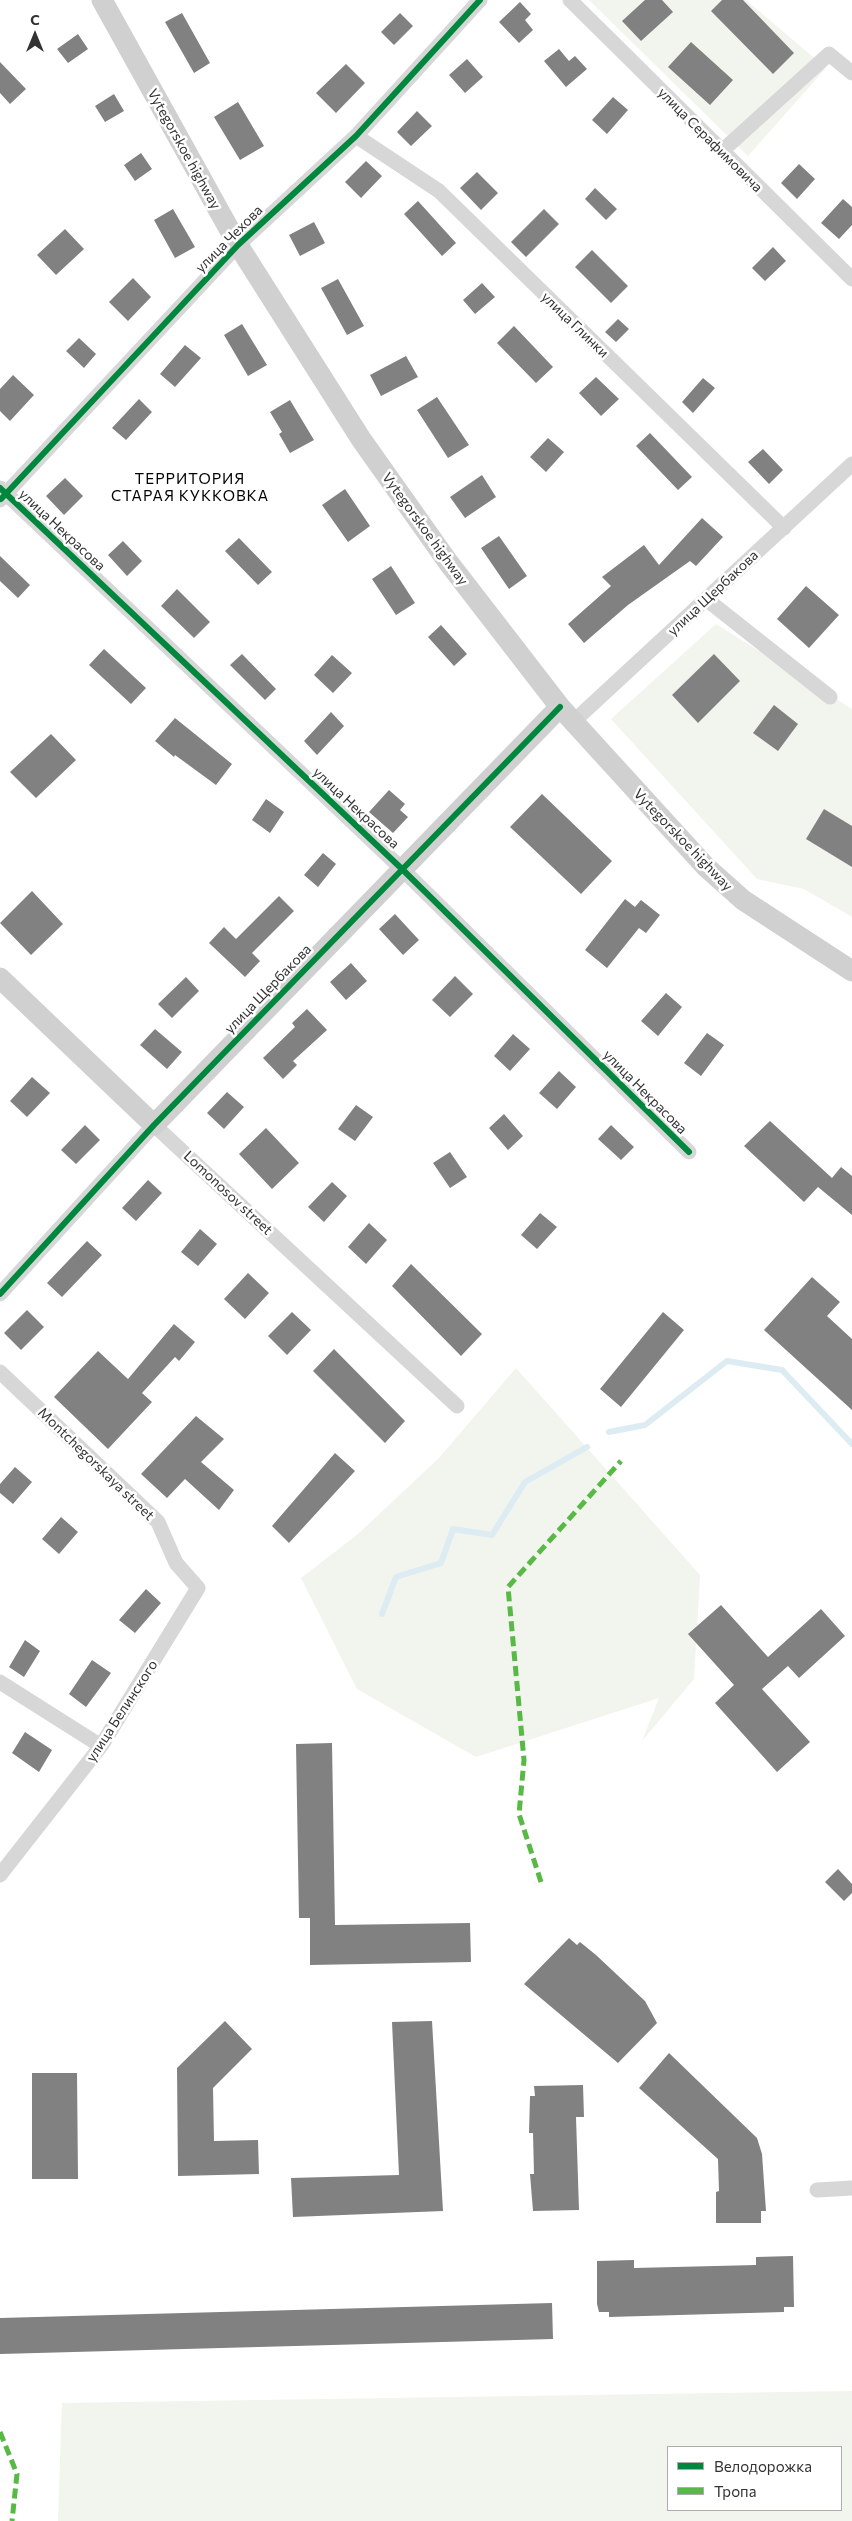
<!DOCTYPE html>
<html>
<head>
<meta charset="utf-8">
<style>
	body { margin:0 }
	#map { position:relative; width:852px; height:2521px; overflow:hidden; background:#fff; font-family:Commissioner,sans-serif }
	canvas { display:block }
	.legend { position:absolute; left:667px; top:2446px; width:175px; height:65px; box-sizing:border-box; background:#fff; border:1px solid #adadad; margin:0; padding:6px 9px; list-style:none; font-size:15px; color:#333 }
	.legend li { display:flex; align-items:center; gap:10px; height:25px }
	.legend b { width:25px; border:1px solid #adadad }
	.north { position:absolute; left:10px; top:10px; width:50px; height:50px; -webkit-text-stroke:4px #fff; paint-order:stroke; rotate:0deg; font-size:14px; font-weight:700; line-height:20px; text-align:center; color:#333 }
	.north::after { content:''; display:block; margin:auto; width:18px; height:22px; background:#333; clip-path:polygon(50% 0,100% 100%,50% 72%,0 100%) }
</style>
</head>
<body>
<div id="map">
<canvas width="852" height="2521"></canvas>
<ul class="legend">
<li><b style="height:6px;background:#00873e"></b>Велодорожка</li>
<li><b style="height:6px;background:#58b947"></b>Тропа</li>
</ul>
<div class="north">С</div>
</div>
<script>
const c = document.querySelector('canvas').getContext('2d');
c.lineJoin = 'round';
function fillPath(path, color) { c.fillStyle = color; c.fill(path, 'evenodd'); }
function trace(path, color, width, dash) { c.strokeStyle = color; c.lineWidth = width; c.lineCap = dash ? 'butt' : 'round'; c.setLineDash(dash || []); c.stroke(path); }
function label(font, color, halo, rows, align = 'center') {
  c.font = font + ' Commissioner,sans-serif'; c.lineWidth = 5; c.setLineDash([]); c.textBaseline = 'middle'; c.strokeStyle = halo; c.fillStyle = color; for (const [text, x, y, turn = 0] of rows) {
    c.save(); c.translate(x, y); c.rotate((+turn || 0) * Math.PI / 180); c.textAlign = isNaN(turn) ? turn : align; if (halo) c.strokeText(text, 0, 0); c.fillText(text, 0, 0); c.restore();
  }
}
const green = new Path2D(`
	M589 0H746L826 68 748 156Z
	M716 624 852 709V917L804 889 757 879 611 719Z
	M516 1368 700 1575 694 1679 642 1741 659 1698 476 1757 357 1689 301 1578 358 1534 439 1458Z
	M852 2391V2521H58L62 2403ZM668 2447H841V2510H668Z`);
const stream = new Path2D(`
	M609 1432 645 1425 727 1361 782 1370 852 1444
	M382 1614 396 1577 441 1563 453 1529 492 1535 525 1482 587 1447`);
const building = new Path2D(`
	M645 0H662L673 12 641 41 622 21Z
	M722 0H743L794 53 773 74 711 11Z
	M520 2 531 14 525 20 533 30 519 43 499 22Z
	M182 13 210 63 194 73 165 22Z
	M400 13 413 26 394 45 381 32Z
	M78 34 88 49 68 63 57 49Z
	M691 42 733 80 710 105 668 67Z
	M559 49 569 61 575 56 587 69 566 87 544 61Z
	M467 59 483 77 465 93 449 75Z
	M0 62 26 89 10 104 0 93Z
	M346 64 365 83 336 113 316 93Z
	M114 94 124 111 105 122 95 106Z
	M613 97 628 110 607 134 592 120Z
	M238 102 264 146 240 160 214 117Z
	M417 111 432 126 411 146 397 132Z
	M141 153 152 169 135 181 124 165Z
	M366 161 382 176 361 198 345 182Z
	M799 164 815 179 797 199 781 183Z
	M477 172 498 193 481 210 460 188Z
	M595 188 617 209 606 220 585 199Z
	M843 199 852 207V225L839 239 821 223Z
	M418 201 456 243 442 256 404 214Z
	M173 209 195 247 175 258 154 220Z
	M544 209 559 224 526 257 511 242Z
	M314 222 325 243 300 256 289 235Z
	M65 229 84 249 56 275 37 255Z
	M773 247 786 261 765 281 752 268Z
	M592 250 628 286 611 303 575 267Z
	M133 278 151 297 128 321 109 302Z
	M338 279 364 326 347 335 321 288Z
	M482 283 495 297 475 314 463 300Z
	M618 319 629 329 616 342 605 332Z
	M242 324 267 365 248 376 224 335Z
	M514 326 553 367 536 383 497 343Z
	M79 338 96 354 84 368 66 351Z
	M185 345 201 358 175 387 160 374Z
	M406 356 418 377 381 396 370 375Z
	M13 375 34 395 10 421 0 411V389Z
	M596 377 619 399 601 416 579 393Z
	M703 378 715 388 693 413 682 402Z
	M437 397 469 445 448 458 417 410Z
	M139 399 152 412 126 440 112 428Z
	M290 400 314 440 290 453 279 434 282 432 270 412Z
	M650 433 692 477 678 490 636 446Z
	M548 438 564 452 546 472 530 457Z
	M763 449 783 470 769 484 748 462Z
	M482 475 496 497 465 518 450 497Z
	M65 478 83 496 64 515 46 496Z
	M345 489 370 526 348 542 322 505Z
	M702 518 723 537 696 566 690 561 628 605 584 643 568 624 611 586 602 577 644 545 659 565Z
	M499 536 527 576 509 589 481 548Z
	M239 538 272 572 258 585 225 551Z
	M123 541 142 561 127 576 108 555Z
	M0 556 30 585 18 598 0 581Z
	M391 566 415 603 396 615 372 579Z
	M806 586 839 615 809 648 777 619Z
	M177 589 210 622 194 638 161 606Z
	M441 625 467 654 454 666 428 637Z
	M104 649 146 688 131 704 89 665Z
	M242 654 276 689 265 700 230 665Z
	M714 654 740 681 698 723 672 695Z
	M332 655 352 673 333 693 314 675Z
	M774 705 798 724 778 751 753 733Z
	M331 712 344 726 317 755 304 741Z
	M175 718 232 764 216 785 175 755 174 757 155 741Z
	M51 734 76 760 36 798 10 772Z
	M389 790 405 804 400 810 408 817 393 833 369 812Z
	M542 794 612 861 581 894 510 827Z
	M266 799 284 812 270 833 252 820Z
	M824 809 852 826V867L806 839Z
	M323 853 336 864 318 887 304 875Z
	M32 891 63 924 31 955 0 923Z
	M279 896 294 911 252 953 260 961 245 977 209 943 224 927 236 939Z
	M625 899 635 907 641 900 660 915 646 933 639 928 607 968 585 950Z
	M395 914 419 940 403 955 379 929Z
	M351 963 367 981 346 1000 330 982Z
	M455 976 473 994 450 1017 432 1000Z
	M186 977 199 991 172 1018 158 1004Z
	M666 993 682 1007 658 1036 641 1021Z
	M307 1009 327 1030 293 1061 297 1065 283 1079 263 1058 295 1027 292 1023Z
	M155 1029 182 1052 167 1069 140 1045Z
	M707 1033 724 1045 701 1076 684 1063Z
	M513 1034 530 1049 510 1071 494 1056Z
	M559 1071 576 1087 557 1109 539 1093Z
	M32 1077 50 1093 27 1117 10 1101Z
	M227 1092 244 1107 224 1129 207 1113Z
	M356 1105 373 1117 355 1141 338 1129Z
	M504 1114 523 1136 508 1150 489 1128Z
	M770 1121 832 1178 841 1167 852 1176V1215L818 1187 804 1202 744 1146Z
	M85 1125 100 1140 76 1164 61 1150Z
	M611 1125 634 1147 621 1160 598 1139Z
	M266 1128 299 1163 272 1189 239 1154Z
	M450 1152 467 1177 450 1188 433 1163Z
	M148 1180 162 1193 136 1221 122 1208Z
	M332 1182 347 1196 324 1222 308 1207Z
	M540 1213 557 1227 537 1249 521 1235Z
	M369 1223 387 1240 366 1264 348 1247Z
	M200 1229 217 1244 198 1266 181 1252Z
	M87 1241 102 1255 62 1297 47 1283Z
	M411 1264 482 1334 461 1356 392 1286Z
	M248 1273 269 1293 245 1319 224 1299Z
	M812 1277 840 1302 827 1316 852 1339V1410L764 1330Z
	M27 1310 44 1327 21 1350 4 1333Z
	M292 1312 311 1330 287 1355 268 1336Z
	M663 1312 684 1330 621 1407 600 1389Z
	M174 1324 195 1342 179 1361 175 1357 142 1393 152 1402 108 1449 54 1397 98 1351 128 1379Z
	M334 1349 405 1421 385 1443 313 1371Z
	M196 1416 224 1439 201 1462 234 1490 219 1510 185 1479 167 1498 141 1474Z
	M335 1453 355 1471 289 1543 272 1526Z
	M15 1467 32 1482 13 1504 0 1493V1484Z
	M61 1517 78 1532 59 1554 42 1539Z
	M146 1589 161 1603 135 1633 119 1620Z
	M721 1605 768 1657 821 1609 845 1636 799 1678 788 1666 762 1689 810 1742 777 1772 715 1703 734 1685 688 1634Z
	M25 1640 40 1651 24 1677 9 1667Z
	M92 1660 111 1673 86 1707 69 1694Z
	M25 1732 52 1750 39 1772 12 1753Z
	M332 1743 335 1925 470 1923 471 1962 310 1965V1918H299L296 1744Z
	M838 1869 852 1884V1893L844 1901 825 1882Z
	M569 1938 577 1945 580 1942 596 1955 645 2001 657 2023 618 2063 524 1984Z
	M225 2021 252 2049 213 2088 214 2141 258 2140 259 2174 178 2176 177 2068Z
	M432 2021 443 2211 293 2217 291 2178 399 2175 392 2022Z
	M669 2053 757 2138 762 2154 766 2211H761V2223H716V2192L719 2191 718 2159 639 2088Z
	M32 2073H77L78 2179H32Z
	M583 2085 584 2117H576L579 2210 533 2211 530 2174H534L533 2133H529L530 2096H535L534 2086Z
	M793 2256 794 2307H784V2312L609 2317V2312H599L597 2304V2261L634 2260V2268L756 2265V2257Z
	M552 2303 553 2339 0 2354V2318Z`);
const street = new Path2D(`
	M570 0 852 279
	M356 136 439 191 784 528
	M722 151 829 54 852 73
	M0 488 402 869 689 1152
	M0 500 238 245 356 136 480 0
	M706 599 830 697
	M573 722 852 464
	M0 1294 154 1125 457 1406
	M0 1372 158 1522 176 1563 198 1588 101 1746 0 1875
	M0 1682 101 1746
	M817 2190 852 2188`);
const secondary = new Path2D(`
	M102 0 238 245 361 439 448 562 560 707 706 867 743 900 852 971
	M0 978 154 1125 560 707`);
const quiet = new Path2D(`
	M541 1882 519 1814 524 1760 508 1587 621 1461
	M0 2432 17 2474 12 2521`);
const cycleway = new Path2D(`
	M0 488 402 869 689 1152
	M1 499 238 245 356 136 480 0
	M0 1294 154 1125 560 707`);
const streetNames = [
	["улица Серафимовича",710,140,45],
	["Vytegorskoe highway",184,149,61],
	["улица Чехова",229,239,-45],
	["улица Глинки",575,325,44],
	["Vytegorskoe highway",425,529,54],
	["улица Некрасова",62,530,43],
	["улица Щербакова",713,593,-43],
	["улица Некрасова",356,808,43],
	["Vytegorskoe highway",683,840,46],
	["улица Щербакова",268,989,-46],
	["улица Некрасова",645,1092,45],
	["Lomonosov street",228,1193,43],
	["Montchegorskaya street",96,1464,44],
	["улица Белинского",122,1711,-57]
];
const neighbourhoodNames = [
	["ТЕРРИТОРИЯ",190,479],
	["СТАРАЯ КУККОВКА",190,496]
];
fillPath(green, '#f1f5ed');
trace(stream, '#ddebf3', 6);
fillPath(building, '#818181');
trace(street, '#d7d7d7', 15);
trace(secondary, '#d0d0d0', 21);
trace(quiet, '#58b947', 5, [10, 5]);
trace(cycleway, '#00873e', 6);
label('14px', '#333', '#fff', streetNames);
c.letterSpacing = '1px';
label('15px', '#000', '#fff', neighbourhoodNames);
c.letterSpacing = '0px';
</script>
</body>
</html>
